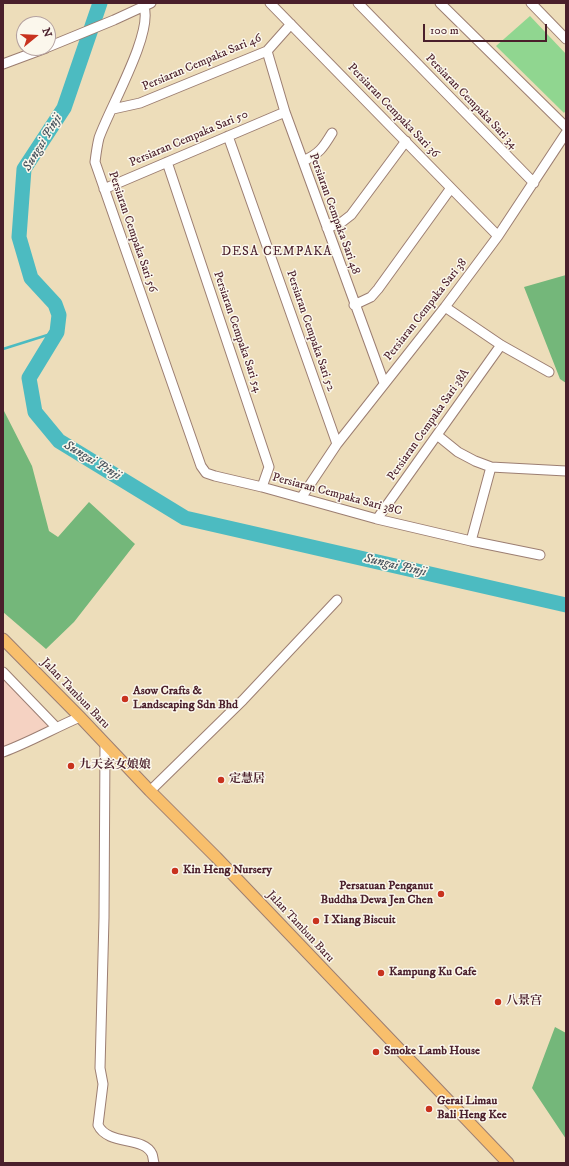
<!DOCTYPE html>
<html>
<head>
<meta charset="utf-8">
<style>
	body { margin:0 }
	#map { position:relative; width:569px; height:1166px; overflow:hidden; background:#edddba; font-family:"IM FELL DW Pica",serif }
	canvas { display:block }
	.frame { position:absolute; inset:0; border:4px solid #4a1f2b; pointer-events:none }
	.north { position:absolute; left:16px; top:16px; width:40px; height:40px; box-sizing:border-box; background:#fbf7ec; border:1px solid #b4a19f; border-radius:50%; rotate:72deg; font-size:11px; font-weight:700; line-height:16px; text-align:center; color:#4a1f2b }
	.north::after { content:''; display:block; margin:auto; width:14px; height:18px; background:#c8321e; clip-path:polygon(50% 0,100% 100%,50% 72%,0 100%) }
	.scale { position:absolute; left:423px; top:24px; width:124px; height:18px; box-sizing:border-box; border:2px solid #4a1f2b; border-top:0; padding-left:5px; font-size:12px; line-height:14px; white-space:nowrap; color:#4a1f2b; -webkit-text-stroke:3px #fbf7ec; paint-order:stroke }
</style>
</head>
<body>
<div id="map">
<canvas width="569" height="1166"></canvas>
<div class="frame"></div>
<div class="north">N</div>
<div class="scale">100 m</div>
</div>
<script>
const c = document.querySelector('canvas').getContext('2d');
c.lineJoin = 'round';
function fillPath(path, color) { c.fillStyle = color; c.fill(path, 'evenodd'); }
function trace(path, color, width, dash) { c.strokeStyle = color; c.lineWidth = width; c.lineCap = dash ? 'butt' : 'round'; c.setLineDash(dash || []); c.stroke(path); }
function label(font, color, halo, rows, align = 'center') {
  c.font = font + ' "IM FELL DW Pica","Noto Serif SC",serif'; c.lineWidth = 3; c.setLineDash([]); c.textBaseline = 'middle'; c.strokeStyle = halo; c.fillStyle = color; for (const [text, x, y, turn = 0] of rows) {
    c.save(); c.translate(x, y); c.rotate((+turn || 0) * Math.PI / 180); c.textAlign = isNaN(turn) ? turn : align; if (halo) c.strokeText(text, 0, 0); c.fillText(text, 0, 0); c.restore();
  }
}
const built = new Path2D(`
	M3 673 61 728 3 750Z`);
const green = new Path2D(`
	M530 16 566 54V110L564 113 496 46Z`);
const forest = new Path2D(`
	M566 275V383L560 379 524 287Z
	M3 409 32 466 49 531 58 537 89 502 135 544 74 622 46 649 3 612Z
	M555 1027 566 1033V1139L532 1088Z`);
const stream = new Path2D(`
	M3 349 57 332`);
const river = new Path2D(`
	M100 3 64 108 24 169 19 237 31 278 55 304 59 315 57 332 29 378 35 412 59 441 185 518 566 605`);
const minor = new Path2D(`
	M270 3 498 236
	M358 3 534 183
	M440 3 566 127
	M531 3 566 39
	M144 7C153 34 109 109 99 138 97 146 96 154 95 162L201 466 206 473 215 476 262 487 377 519 471 541 540 555
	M48 47 114 20 151 3
	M267 51 285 112 384 383
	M3 64 46 48
	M113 109 140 103 267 51 291 24
	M228 136 337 444
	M303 161C319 154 323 148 332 133
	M167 162 269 467 262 487
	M104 189 285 112
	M327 228 342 222 351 215 406 141
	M354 305 371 297 378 289 451 188
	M445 307 501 345 549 372
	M437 435 458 452 475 461 491 467 566 471
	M301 498 337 444 445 307 498 236 566 133
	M377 519 501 345
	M471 541 491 467
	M3 672 56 727
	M105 745 104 918 100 1068 103 1084 98 1125C108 1146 144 1136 152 1154 153 1156 153 1160 154 1163
	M3 752C30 742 54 728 80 717
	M150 791 243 700 337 600`);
const major = new Path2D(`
	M3 639 80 717 150 791 216 857 508 1163`);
const markers = [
	[125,699,4,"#c8321e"],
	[71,766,4,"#c8321e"],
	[221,780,4,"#c8321e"],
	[175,871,4,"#c8321e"],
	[441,894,4,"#c8321e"],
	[316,921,4,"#c8321e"],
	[381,973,4,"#c8321e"],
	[498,1002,4,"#c8321e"],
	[376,1052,4,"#c8321e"],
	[429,1109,4,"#c8321e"]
];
const streetNames = [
	["Persiaran Cempaka Sari 46",202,63,-23],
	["Persiaran Cempaka Sari 34",471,102,46],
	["Persiaran Cempaka Sari 36",393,111,46],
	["Persiaran Cempaka Sari 50",189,139,-23],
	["Persiaran Cempaka Sari 48",334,214,70],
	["Persiaran Cempaka Sari 56",132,232,71],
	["Persiaran Cempaka Sari 38",426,310,-52],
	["Persiaran Cempaka Sari 52",310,331,71],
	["Persiaran Cempaka Sari 54",237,332,71],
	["Persiaran Cempaka Sari 38A",429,425,-55],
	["Persiaran Cempaka Sari 38C",337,495,15],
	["Jalan Tambun Baru",75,694,46],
	["Jalan Tambun Baru",300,927,47]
];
const poiNames = [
	["Asow Crafts &",133,692],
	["Landscaping Sdn Bhd",133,706],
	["九天玄女娘娘",79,766],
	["定慧居",229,780],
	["Kin Heng Nursery",183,871],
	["Persatuan Penganut",433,887,"right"],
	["Buddha Dewa Jen Chen",433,901,"right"],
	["I Xiang Biscuit",324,921],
	["Kampung Ku Cafe",389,973],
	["八景宫",506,1002],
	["Smoke Lamb House",384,1052],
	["Gerai Limau",437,1102],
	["Bali Heng Kee",437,1116]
];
const waterNames = [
	["Sungai Pinji",43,143,-59],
	["Sungai Pinji",92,461,31],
	["Sungai Pinji",395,566,13]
];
const neighbourhoodNames = [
	["DESA CEMPAKA",277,252]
];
fillPath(built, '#f5d2c2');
fillPath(green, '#90d690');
fillPath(forest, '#74b77a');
trace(stream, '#4cbbc1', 2.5);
trace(river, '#4cbbc1', 15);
trace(minor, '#9c7e72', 11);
trace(major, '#9c7e72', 13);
trace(minor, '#fff', 9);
trace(major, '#f8bf6c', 11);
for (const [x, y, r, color] of markers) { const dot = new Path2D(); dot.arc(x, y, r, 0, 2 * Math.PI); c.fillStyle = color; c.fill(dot); trace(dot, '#fbf7ec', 1.5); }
label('12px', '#4a1f2b', '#fbf7ec', streetNames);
label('bold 12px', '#4a1f2b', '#fbf7ec', poiNames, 'left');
label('italic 13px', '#4b5660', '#fbf7ec', waterNames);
c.letterSpacing = '1px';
label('13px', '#4a1f2b', '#fbf7ec', neighbourhoodNames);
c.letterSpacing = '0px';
</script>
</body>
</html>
